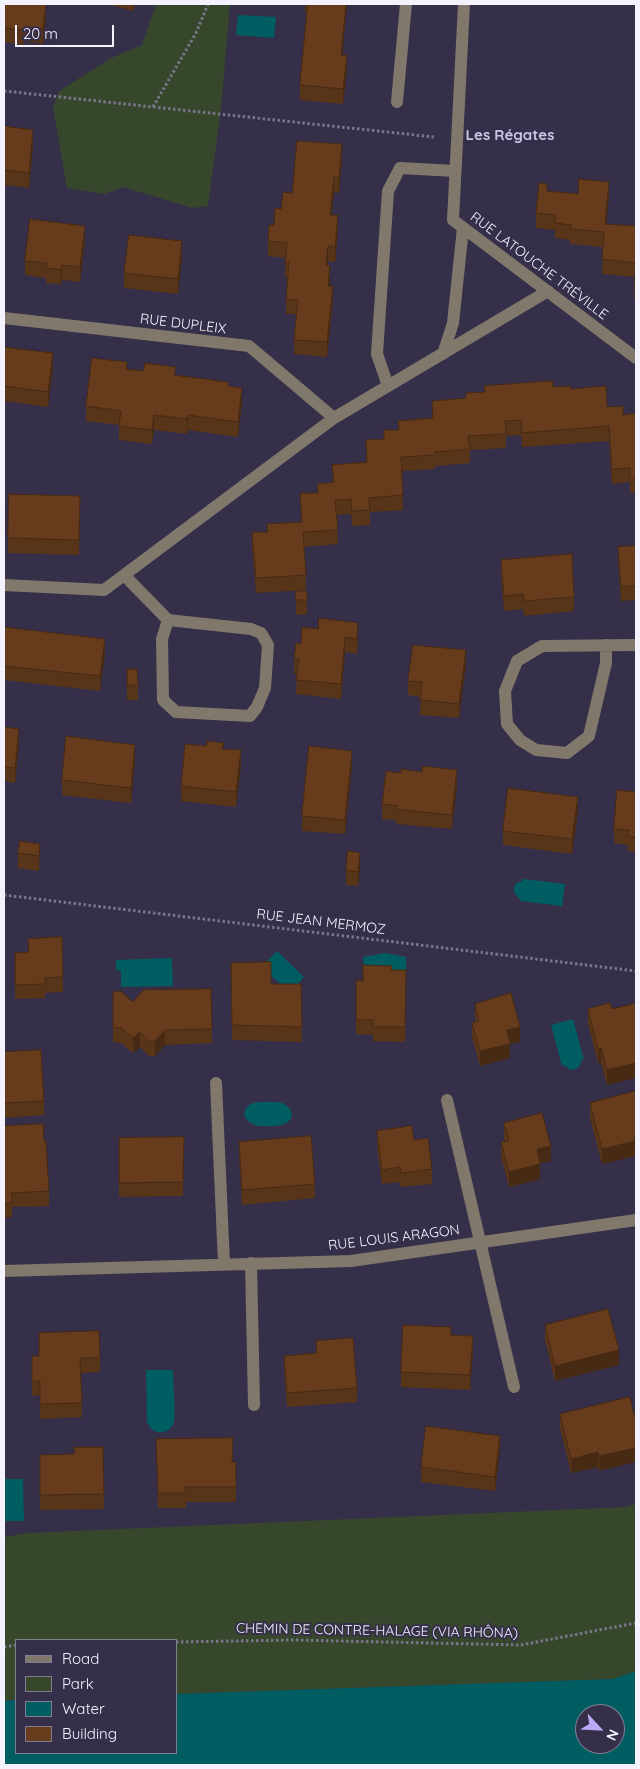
<!DOCTYPE html>
<html>
<head>
<meta charset="utf-8">
<style>
	body { margin:0 }
	#map { position:relative; width:640px; height:1769px; overflow:hidden; background:#352f4a; font-family:Quicksand,sans-serif }
	canvas { display:block }
	.frame { position:absolute; inset:0; border:5px solid #f4f2fd; pointer-events:none }
	.legend { position:absolute; left:15px; top:1639px; width:162px; height:115px; box-sizing:border-box; background:#352f4a; border:1px solid #817d92; margin:0; padding:6px 9px; list-style:none; font-size:15px; color:#f4f2fd }
	.legend li { display:flex; align-items:center; gap:10px; height:25px }
	.legend b { width:25px; border:1px solid #817d92 }
	.north { position:absolute; left:575px; top:1704px; width:50px; height:50px; box-sizing:border-box; background:#352f4a; border:1px solid #817d92; border-radius:50%; rotate:115deg; font-size:14px; font-weight:700; line-height:20px; text-align:center; color:#f4f2fd }
	.north::after { content:''; display:block; margin:auto; width:18px; height:22px; background:#bbaaf6; clip-path:polygon(50% 0,100% 100%,50% 72%,0 100%) }
	.scale { position:absolute; left:15px; top:25px; width:99px; height:22px; box-sizing:border-box; border:2px solid #f4f2fd; border-top:0; padding-left:6px; font-size:15px; line-height:18px; white-space:nowrap; color:#f4f2fd; -webkit-text-stroke:4px #352f4a; paint-order:stroke }
</style>
</head>
<body>
<div id="map">
<canvas width="640" height="1769"></canvas>
<div class="frame"></div>
<ul class="legend">
<li><b style="height:6px;background:#80786b"></b>Road</li>
<li><b style="height:14px;background:#36472c"></b>Park</li>
<li><b style="height:14px;background:#005e62"></b>Water</li>
<li><b style="height:14px;background:#663c1d"></b>Building</li>
</ul>
<div class="north">N</div>
<div class="scale">20 m</div>
</div>
<script>
const c = document.querySelector('canvas').getContext('2d');
c.lineJoin = 'round';
function fillPath(path, color) { c.fillStyle = color; c.fill(path, 'evenodd'); }
function trace(path, color, width, dash) { c.strokeStyle = color; c.lineWidth = width; c.lineCap = dash ? 'butt' : 'round'; c.setLineDash(dash || []); c.stroke(path); }
function label(font, color, halo, rows, align = 'center') {
  c.font = font + ' Quicksand,sans-serif'; c.lineWidth = 4; c.setLineDash([]); c.textBaseline = 'middle'; c.strokeStyle = halo; c.fillStyle = color; for (const [text, x, y, turn = 0] of rows) {
    c.save(); c.translate(x, y); c.rotate((+turn || 0) * Math.PI / 180); c.textAlign = isNaN(turn) ? turn : align; if (halo) c.strokeText(text, 0, 0); c.fillText(text, 0, 0); c.restore();
  }
}
const green = new Path2D(`
	M156 4H230L221 109 208 206 192 208 123 187 104 194 67 188 53 108 59 91 111 58 142 45Z
	M636 1504V1671L614 1679 176 1694V1640H16V1700L4 1701V1537L27 1533 626 1507Z`);
const water = new Path2D(`
	M238 15 276 17 274 38 236 35Z
	M523 879 565 884 562 906 520 901V899L514 893V887L517 883 522 881Z
	M277 951 304 977 290 993 273 977H269L262 966Z
	M385 953 406 957V970L364 971 363 957Z
	M172 958 173 986 121 987V971L116 970V960Z
	M573 1019 584 1060H581C581 1068 576 1069 570 1070L564 1065 562 1066 551 1025Z
	M279 1102C291 1105 298 1118 284 1124 277 1127 268 1126 261 1126 251 1126 238 1116 248 1106 255 1100 271 1103 279 1102Z
	M146 1370H173C173 1383 176 1411 174 1422 173 1427 167 1432 162 1432 155 1433 150 1429 147 1422Z
	M4 1479H23L24 1521H4Z
	M636 1671V1765H4V1701L16 1700V1753H176V1694L613 1679ZM585 1714H615V1744H585Z`);
const path = new Path2D(`
	M4 91 434 137
	M153 107 196 33 208 4
	M4 895 636 971
	M176 1642 293 1640 521 1645 636 1623
	M4 1647 16 1645`);
const minor = new Path2D(`
	M464 4 453 220 636 358
	M397 102 406 4
	M4 318 249 346 334 418
	M443 354 453 323 463 228
	M388 386 377 354 388 191 400 168 455 171
	M124 575 168 620 251 629 261 633 268 645 265 688 257 707 250 716 176 712 163 700 162 639 168 620
	M4 585 104 590 334 418 548 291
	M606 645V663L589 736 567 753 536 750 520 740 507 724 505 691 517 661 542 646 636 645
	M216 1083 224 1264
	M447 1100 514 1387
	M251 1263 254 1405
	M4 1271 351 1261 636 1220`);
const wall = new Path2D(`
	M4 4H46V15L43 44 24 41 23 45 4 42Z
	M107 4H135L133 11Z
	M305 4H347L342 55 347 70 343 104 300 100V85L307 13H305Z
	M4 126 33 144 29 188 4 185Z
	M342 159 339 193 334 192 331 215 338 230 335 262 328 261 327 266 330 281 329 286 333 301 327 357 294 354V340L296 314H286V299L288 277H285V258L268 256V241L274 225 292 193Z
	M547 191 609 196 606 224 636 226V299H634L635 277 602 274 603 247 570 244V240L555 238V230L536 228V213Z
	M85 240 80 282 62 280 61 284 46 283V278L25 275V261Z
	M182 256 178 294 124 288V273Z
	M4 347 53 368 48 407 4 401Z
	M127 369 176 375 228 386 242 403 238 437 188 430 187 434 154 430 152 444 119 440V425L86 421V406Z
	M484 386 553 387 571 389 623 415 636 413V492L630 493V482L612 484 609 441 522 447 521 435 506 436V448L470 450V463L435 466V469L402 471 403 510 370 512V525L352 526 351 514 336 515 338 544 304 547 306 575V590L256 593 252 547V532H267V524L301 522 300 493H317V484L333 483 332 465 366 462V440L384 439 398 430V421L432 418V401L466 398 484 392Z
	M80 511 79 555 8 553V538Z
	M636 546V600L621 601 618 562V547Z
	M501 560 574 597V611L524 616 523 609 504 611 501 575Z
	M296 591 307 600V614L296 615Z
	M4 627 105 654 100 691 4 680Z
	M302 627 358 637 357 654 345 652 341 699 296 694 297 674 294 673V659L301 644Z
	M466 665 459 718 420 715 421 697 408 695V681Z
	M127 670 138 685V700H127Z
	M4 727 19 744 15 783 4 781Z
	M224 749 241 765 236 807 181 801V786Z
	M135 760 131 803 62 795V780Z
	M352 765 345 834 302 831V816Z
	M457 785 452 829 396 824V820L382 819V804Z
	M636 792V852L628 851V845L614 843V829Z
	M578 812 572 854 503 845V831Z
	M40 844 39 871 18 868V853Z
	M360 867 358 886 346 885V870Z
	M62 937 63 992 45 993V998L15 999V953L28 952V939Z
	M231 963 271 984H301L302 1042 232 1040Z
	M392 970 406 985 405 1042 373 1041V1035L356 1034V1020L363 981Z
	M211 989 212 1043 165 1045 155 1056H149L140 1047 133 1053 121 1043 113 1042V992L133 1002Z
	M610 1003 607 1085 601 1063H598L588 1023V1009Z
	M475 1004 520 1042 510 1044V1058L480 1066 472 1037V1023L476 1022 475 1018Z
	M4 1052 44 1101V1115L4 1118Z
	M636 1091V1151H635V1156L602 1164 590 1118V1103Z
	M504 1123 551 1161 540 1163V1179L509 1187 501 1157V1142L505 1141 504 1138Z
	M4 1126 44 1141 49 1191V1206L12 1207V1217L4 1218Z
	M377 1131 414 1140 432 1169V1184L401 1187 400 1182 382 1184 377 1145Z
	M184 1137 183 1196 119 1197V1138Z
	M239 1142 315 1184V1198L242 1205 239 1156Z
	M545 1325 619 1365 555 1381 545 1340Z
	M451 1335 473 1351 470 1390 401 1387V1372Z
	M316 1341 357 1388V1402L287 1407 284 1370V1356L316 1353Z
	M32 1356 100 1358V1372L81 1373 82 1417 40 1419V1395L32 1396Z
	M560 1414 634 1415 599 1471 598 1467 571 1473 560 1428Z
	M156 1439 233 1462H236V1502H186V1508H158Z
	M500 1450 495 1491 421 1482V1467Z
	M40 1455 104 1494V1509L40 1510Z`);
const shadedWall = new Path2D(`
	M46 4V15L43 44V29Z
	M346 4H347L341 69V55Z
	M347 55V70L343 104V89Z
	M33 130V144L29 188V173Z
	M342 144V159L339 193V178Z
	M334 177V192L330 229V215Z
	M609 182V196L605 238V224Z
	M338 215V230L335 262V247Z
	M85 226V240L80 282V267Z
	M182 241V256L178 294V279Z
	M328 246V261L326 280V265Z
	M62 265V280L61 284V270Z
	M330 266V281L328 301V286Z
	M333 286V301L327 357V342Z
	M53 353V368L48 407V392Z
	M242 388V403L238 437V422Z
	M154 415V430L152 444V430Z
	M188 415V430L187 434V419Z
	M358 623V637L357 654V639Z
	M345 637V652L341 699V684Z
	M105 639V654L100 691V676Z
	M466 650V665L459 718V704Z
	M19 729V744L15 783V768Z
	M135 745V760L131 803V788Z
	M241 750V765L236 807V792Z
	M352 751V765L345 834V820Z
	M457 770V785L452 829V815Z
	M578 797V812L572 854V839Z
	M360 853V867L358 886V872Z
	M520 1027V1042L510 1044V1058L480 1066V1051L507 1030Z
	M165 1030V1045L155 1056V1041Z
	M140 1032V1047L133 1053V1038Z
	M601 1048V1063H598V1049Z
	M636 1063V1078L607 1085V1070Z
	M636 1136V1151H635V1156L602 1164V1149Z
	M551 1146V1161L537 1164V1149Z
	M540 1164V1179L509 1187V1172Z
	M473 1336V1351L470 1390V1375Z
	M619 1350V1365L555 1381V1366Z
	M500 1436V1450L495 1491V1477Z
	M636 1448V1462L599 1471V1456Z
	M598 1452V1467L571 1473V1459Z`);
const building = new Path2D(`
	M4 4H46L43 29 24 27 23 30 4 28Z
	M308 4H346L341 55H347L343 89 300 85Z
	M4 126 33 130 29 173 4 170Z
	M297 141 342 144 339 178 334 177 330 215H338L335 247 328 246 326 265 330 266 328 286H333L327 342 294 340 298 300 286 299 289 262H285L287 243 268 241 269 225H274L275 208 281 209 283 192 292 193Z
	M579 179 609 182 605 224 636 226V284H634L636 263 602 259 604 232 570 229 571 225 555 223 556 215 536 213 539 183 547 184V191L578 194Z
	M30 219 85 226 80 267 62 265 61 270 46 268 47 263 25 261Z
	M129 235 182 241 178 279 124 273Z
	M4 347 53 353 48 392 4 386Z
	M92 358 127 362 126 369 143 371 145 363 176 367 174 375 228 382V386L242 388 238 422 188 415 187 419 154 415 152 430 119 426 121 411 86 406Z
	M553 381V387L570 386 571 389 606 386 607 407 623 406V415L636 413V478H630V468L612 469 609 426 522 433 521 420 505 421 506 434 468 436 470 449 435 452V455L401 457 403 495 369 498 370 510 352 511 351 499 335 500 338 530 303 532 306 575 256 578 252 532H268L267 524 302 522 300 493H318L317 484 334 482 332 465 367 462 366 440 384 439V430H399L398 421 433 418 432 401 466 398V393L485 392 484 386Z
	M9 494 80 496 79 540 8 538Z
	M636 546V586L621 587 618 547Z
	M572 554 574 597 524 601 523 594 504 596 501 560Z
	M296 591H307V600H296Z
	M319 618 358 623 357 639 345 637 341 684 296 680 299 659H294L296 643 301 644 302 627 318 629Z
	M4 627 105 639 100 676 4 666Z
	M413 645 466 650 459 704 420 700 422 682 408 681Z
	M137 669 138 685H127V670Z
	M4 727 19 729 15 768 4 767Z
	M66 736 135 745 131 788 62 780Z
	M207 741 224 743 222 749 241 750 236 792 181 786 185 744 206 746Z
	M309 746 352 751 345 820 302 816Z
	M422 766 457 770 452 815 396 809 397 806 382 804 386 771 401 773V769L422 772Z
	M508 788 578 797 572 839 503 831Z
	M617 790 636 792V837L628 836 629 830 614 829Z
	M20 841 40 844 39 856 18 853Z
	M348 851 360 853 358 872 346 870Z
	M62 937 63 977 45 978V984L15 985V953L29 952 28 939Z
	M271 962V984H301L302 1027 232 1025 231 963Z
	M363 965 392 966 391 970H406L405 1027H373V1020H356V980L363 981Z
	M211 989 212 1029 165 1030 155 1041H149L140 1032 133 1038 121 1028 113 1027V992L121 991 133 1002 143 990Z
	M511 993 520 1027 507 1030 510 1044 480 1051 472 1023 479 1021 475 1004Z
	M610 1003 612 1009 636 1003V1063L607 1070 601 1048 598 1049 588 1009Z
	M41 1050 44 1101 4 1103V1052Z
	M636 1091V1136L634 1137 635 1141 602 1149 590 1103Z
	M542 1113 551 1146 537 1149 540 1164 509 1172 501 1142 509 1141 504 1123Z
	M43 1124 44 1141H46L49 1191 11 1193 12 1203H4V1126Z
	M412 1126 414 1140 428 1138 432 1169 401 1173 400 1167 382 1170 377 1131Z
	M311 1136 315 1184 242 1190 239 1142Z
	M184 1137 183 1182 119 1183V1138Z
	M608 1309 619 1350 555 1366 545 1325Z
	M403 1325 451 1327V1335L473 1336 470 1375 401 1372Z
	M99 1331 100 1358H80L82 1403 40 1404V1381H32V1356H39V1333Z
	M353 1338 357 1388 287 1393 284 1356 317 1353 316 1341Z
	M630 1397 634 1415 636 1414V1448L599 1456 598 1452 571 1459 560 1414Z
	M426 1426 500 1436 495 1477 421 1467Z
	M233 1438 232 1462H236V1487H185L186 1493H158L156 1439Z
	M74 1447H103L104 1494 40 1495V1455L74 1454Z`);
const streetNames = [
	["RUE LATOUCHE TRÉVILLE",539,266,37],
	["RUE DUPLEIX",183,324,7],
	["RUE JEAN MERMOZ",321,922,7],
	["RUE LOUIS ARAGON",394,1238,-7],
	["CHEMIN DE CONTRE-HALAGE (VIA RHÔNA)",377,1631,1]
];
const neighbourhoodNames = [
	["Les Régates",510,135]
];
fillPath(green, '#36472c');
fillPath(water, '#005e62');
trace(path, '#7a758a', 3, [2.5, 2.5]);
trace(minor, '#80786b', 12);
fillPath(wall, '#583419');
fillPath(shadedWall, '#472a14');
fillPath(building, '#663c1d');
trace(building, '#472a14', 1);
label('14px', '#f4f2fd', '#352f4a', streetNames);
label('bold 15px', '#cbc4e7', '#352f4a', neighbourhoodNames);
</script>
</body>
</html>
